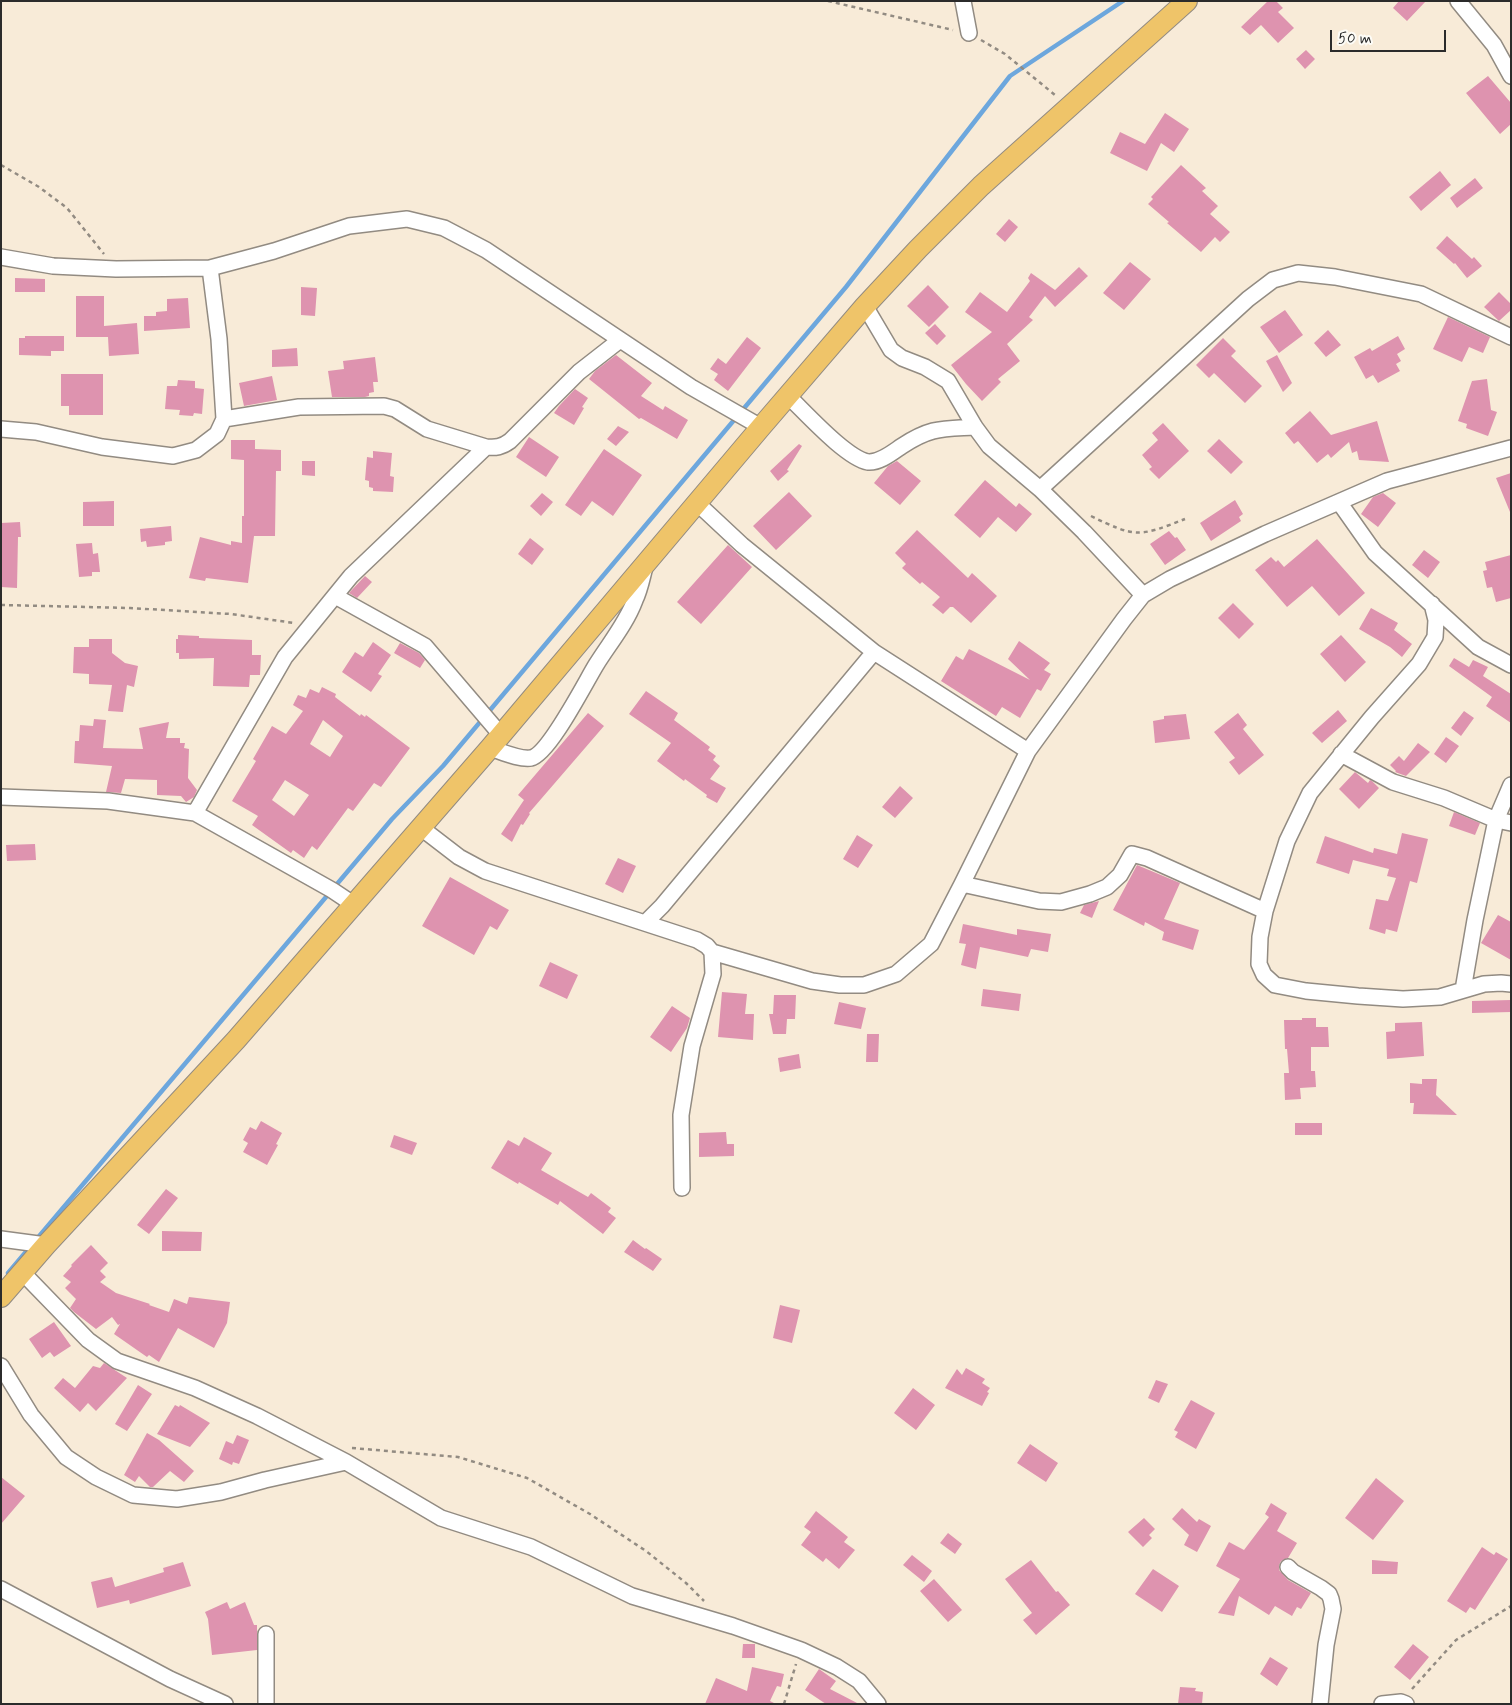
<!DOCTYPE html>
<html>
<head>
<meta charset="utf-8">
<style>
	body { margin:0 }
	#map { position:relative; width:1512px; height:1705px; overflow:hidden; background:#f8ebd8; font-family:Mynerve,sans-serif }
	canvas { display:block }
	.frame { position:absolute; inset:0; border:2px solid #2b2b2b; pointer-events:none }
	.scale { position:absolute; left:1330px; top:30px; width:116px; height:22px; box-sizing:border-box; border:2px solid #2b2b2b; border-top:0; padding-left:6px; font-size:15px; line-height:18px; white-space:nowrap; color:#2b2b2b; -webkit-text-stroke:4px #fdfcf7; paint-order:stroke }
</style>
</head>
<body>
<div id="map">
<canvas width="1512" height="1705"></canvas>
<div class="frame"></div>
<div class="scale">50 m</div>
</div>
<script>
const c = document.querySelector('canvas').getContext('2d');
c.lineJoin = 'round';
function trace(path, color, width, dash) { c.strokeStyle = color; c.lineWidth = width; c.lineCap = dash ? 'butt' : 'round'; c.setLineDash(dash || []); c.stroke(path); }
function fillPath(path, color) { c.fillStyle = color; c.fill(path, 'evenodd'); }
const stream = new Path2D(`
	M35 1241 392 819 443 766 846 287 1010 76 1123 1
	M8 1273 30 1247`);
const building = new Path2D(`
	M1268 1H1276L1283 8 1278 12 1294 28 1278 43 1261 25 1250 35 1241 27Z
	M1399 1H1426L1407 21 1393 8Z
	M1306 50 1315 59 1305 69 1296 59Z
	M1488 76 1511 103V124L1500 134 1466 93Z
	M1165 113 1189 129 1174 152 1161 143 1147 171 1110 153 1120 132 1145 144Z
	M1181 165 1206 188 1202 191 1218 206 1210 214 1230 232 1220 242 1215 237 1201 252 1167 223 1169 222 1148 204 1153 199 1151 197Z
	M1440 171 1451 185 1421 211 1409 197Z
	M1475 178 1483 188 1457 208 1450 198Z
	M1009 219 1018 227 1005 242 996 234Z
	M1447 236 1472 259 1474 257 1482 266 1467 278 1455 263 1454 264 1436 248Z
	M1130 262 1151 279 1124 310 1103 293Z
	M1079 267 1088 276 1055 307 1045 296 1029 317 1033 320 1007 344 1020 361 998 379 1001 382 982 401 966 384 951 365 992 332 965 312 980 292 1007 312 1030 281 1028 278 1031 273 1055 290Z
	M15 278 45 279V292H15Z
	M928 285 949 307 929 327 907 306Z
	M301 287 317 288 315 316 301 315Z
	M1499 292 1511 304V310L1499 321 1484 307Z
	M76 296H104V326L137 323 139 354 109 356 108 337H76Z
	M188 298 190 328 144 331V316H156V312L167 311V299Z
	M1285 310 1303 335 1279 353 1260 327Z
	M1448 317 1490 337 1483 353 1469 347 1462 362 1433 349Z
	M935 324 946 336 937 345 925 333Z
	M1328 330 1341 345 1326 357 1314 343Z
	M25 336H64V351H51V356L19 355V338H25Z
	M1398 336 1405 349 1397 354 1401 361 1396 364 1400 371 1378 383 1373 375 1366 379 1354 357 1370 348 1372 351Z
	M747 337 761 348 728 391 714 380 718 374 710 369 718 358 726 364Z
	M1223 338 1236 351 1231 356 1262 386 1245 403 1214 373 1209 378 1196 365Z
	M297 348 298 366 272 367V350Z
	M616 355 652 383 641 396 663 410 665 406 688 420 677 439 641 418 639 419 589 379 595 371Z
	M1277 355 1292 383 1283 392 1266 361Z
	M375 357 378 382H373L374 392 369 393V396L365 397H332L328 371 344 369 343 361Z
	M61 374H103V415H69V406H61Z
	M272 376 277 400 244 406 239 383Z
	M1487 379 1491 410 1497 412 1488 436 1466 428 1467 424 1458 421 1472 381Z
	M178 380 195 381V388L204 389 202 414 194 413 193 416 179 415 180 410 165 409 167 386H177Z
	M575 389 588 398 582 407 584 408 574 425 554 413 559 406Z
	M1310 411 1331 435 1377 421 1389 462 1359 460 1357 451 1352 453 1349 442 1331 458 1328 454 1317 463 1298 441 1294 444 1285 433Z
	M1163 423 1189 451 1159 479 1149 469 1152 467 1142 455 1158 440 1152 433Z
	M618 426 629 432 616 446 607 439Z
	M529 437 559 457 546 477 516 457Z
	M1219 439 1243 462 1231 474 1207 451Z
	M231 440H255V449L281 450V471H276L275 536H254L248 583 206 578 205 581 189 578 200 537 231 545V541L242 543V516H244V460L231 459Z
	M799 444 802 446 787 470 789 471 778 481 770 471Z
	M604 449 642 475 613 516 592 501 581 516 565 505Z
	M373 451 392 453 390 476 394 477 393 492 373 491V488L369 487V481L365 480 367 457 373 458Z
	M302 461H315V476L302 475Z
	M897 461 921 481 900 505 874 483 888 466Z
	M1511 473V512H1510L1496 478Z
	M985 480 1016 507 1019 503 1032 514 1016 532 998 517 980 538 954 515Z
	M789 492 812 516 776 550 753 526Z
	M542 493 553 502 541 516 530 506Z
	M1383 493 1396 503 1378 527 1361 514 1373 497Z
	M1235 500 1243 514 1239 517 1241 521 1211 541 1200 523Z
	M114 501V526H83V502Z
	M20 522 21 537H18L17 588 1 587V523Z
	M171 526 172 541 165 542V545L147 547 146 541 141 542 140 529Z
	M917 530 968 578 972 573 997 596 971 623 953 607H950L943 614 932 605 940 597 922 582 920 584 902 568 906 564 895 553Z
	M1169 531 1175 538 1177 537 1186 550 1165 565 1150 544Z
	M530 538 544 549 532 565 518 554Z
	M1317 539 1365 593 1339 616 1312 586 1287 607 1255 570 1271 557 1276 562 1278 560 1284 567Z
	M92 543 93 554 98 553 100 572H92V576L79 577 76 544Z
	M728 545 752 567 701 624 677 602Z
	M1424 550 1440 562 1428 578 1412 565Z
	M1511 555V598L1496 602 1492 587 1487 588 1483 571 1487 570 1485 562Z
	M365 576 372 582 357 598 349 593Z
	M1233 603 1254 624 1239 639 1218 618Z
	M1371 608 1398 623 1394 630 1412 644 1402 657 1390 647 1359 629Z
	M178 635 199 636V638L252 640V655H261L260 675H250L249 687 213 686 214 658 179 659V653H176V639H178Z
	M1341 635 1366 662 1345 682 1320 654Z
	M89 639H112V653L125 663 138 666 134 687 127 685 123 712 108 711 112 685 89 684V674L73 673 74 647H89Z
	M1019 641 1050 663 1044 670 1051 674 1041 691 1037 689 1020 718 1002 707 996 716 941 681 956 656 963 660 969 649 1030 680 1008 659Z
	M373 642 391 655 378 674 382 676 371 692 342 672 355 652 363 657Z
	M400 643 419 653 425 660 420 668 394 653Z
	M1454 658 1469 667 1473 660 1488 667 1483 676 1511 694V723L1486 706 1492 697 1449 666Z
	M322 687 336 694 335 697 360 716 361 714 365 717 366 715 410 748 381 787 374 783 353 811 348 808 317 850 312 846 304 858 293 850 291 853 252 825 258 816 232 801 256 761 253 759 272 726 286 734 303 711 293 705 298 695 306 698 310 689 319 693ZM323 720 343 736 330 757 310 744ZM285 780 309 795 294 816 272 800Z
	M646 691 678 713 674 720 710 747 708 750 716 756 713 760 720 766 710 779 726 788 717 803 706 797 707 795 685 779 684 781 657 761 671 743 629 714Z
	M1338 710 1347 721 1322 743 1312 733Z
	M1464 711 1474 718 1461 736 1451 728Z
	M588 713 604 726 529 813 530 814 523 825 521 824 512 842 501 834 524 800 518 795Z
	M1238 713 1247 725 1243 729 1264 755 1239 775 1229 762 1235 758 1214 732Z
	M1186 714 1190 739 1155 743 1153 721 1164 719V716Z
	M94 719 106 720 103 748 143 749 139 728 169 722 166 738H180V743H185L184 748 189 749 188 778 197 790 194 797 186 802 181 796 157 795V780L125 779 121 793 106 792 112 766 74 763 75 741H79L80 725 93 726Z
	M1446 737 1459 746 1446 763 1434 754Z
	M1418 743 1430 752 1406 776 1395 772 1396 771 1390 765 1399 756 1404 761Z
	M1355 772 1368 783 1370 780 1372 781 1379 788 1359 809 1339 789Z
	M900 786 913 798 895 818 882 807Z
	M1454 812 1480 823 1475 835 1449 826Z
	M1402 833 1428 839 1417 883 1410 881 1397 932 1386 929 1385 934 1369 929 1376 899 1388 901 1396 878 1387 876 1389 869 1353 860 1349 874 1316 863 1325 836 1373 853 1374 848 1397 854Z
	M857 835 873 845 858 868 843 859Z
	M35 844 36 860 7 861 6 845Z
	M618 858 636 866 623 893 605 884Z
	M1137 865 1180 883 1164 919 1199 930 1193 950 1162 940 1164 932 1145 922 1144 926 1113 910Z
	M450 877 509 910 497 930 490 926 474 955 422 926Z
	M1099 901 1092 918 1080 913 1084 905Z
	M1498 915 1511 922V960L1481 943Z
	M963 924 1017 935V929L1051 934 1048 952 1031 949 1028 957 980 947 976 969 961 965 966 944 959 943Z
	M550 962 578 975 567 999 539 986Z
	M983 989 1021 994 1019 1011 981 1006Z
	M722 992 747 994 745 1014H754L753 1040 718 1037Z
	M774 995H796L795 1019H787L786 1034H773L769 1014H773Z
	M1511 1000V1012L1472 1013V1001Z
	M839 1002 866 1008 861 1029 834 1024Z
	M672 1006 690 1018 687 1028 671 1052 650 1037Z
	M1302 1018H1316V1027H1328L1329 1047H1311V1071H1315L1316 1087 1300 1088 1301 1099 1285 1100 1284 1073H1289L1287 1049H1285L1284 1020H1302Z
	M1422 1022 1424 1056 1387 1059 1386 1032 1395 1031V1023Z
	M867 1034H879L878 1062H866Z
	M799 1054 801 1068 780 1072 778 1058Z
	M1422 1079H1437L1436 1095 1457 1115 1413 1114 1414 1103H1410V1083L1422 1084Z
	M261 1121 282 1133 276 1144 278 1145 267 1165 243 1152 248 1143 243 1140 250 1127 256 1130Z
	M1295 1123H1322V1135H1295Z
	M726 1132 727 1144H734V1156L699 1157V1133Z
	M394 1135 417 1143 412 1155 390 1147Z
	M524 1137 552 1153 541 1170 588 1197 591 1193 611 1208 608 1212 616 1218 603 1234 560 1201 558 1205 519 1182 518 1184 491 1168 508 1140 519 1146Z
	M166 1189 178 1198 149 1234 137 1225Z
	M162 1231 202 1232 201 1251H162Z
	M633 1240 645 1249 646 1248 662 1259 653 1271 624 1252Z
	M91 1245 108 1263 100 1271 106 1277 100 1282 116 1293 150 1304 149 1305 169 1312 174 1299 187 1304 189 1297 230 1302 227 1323 214 1348 178 1328 159 1362 149 1355 147 1357 114 1334 120 1324 118 1325 112 1317 96 1329 74 1312 70 1308 76 1299 65 1288 71 1282 63 1276 72 1266 71 1265Z
	M780 1305 800 1310 792 1343 773 1338Z
	M54 1322 71 1346 54 1357 50 1352 42 1358 29 1339Z
	M104 1363 127 1378 96 1411 88 1403 80 1412 54 1388 63 1378 75 1388 93 1366 100 1368Z
	M966 1368 985 1379 982 1383 990 1388 987 1392 989 1393 982 1406 945 1388 957 1369 962 1375Z
	M1156 1380 1168 1384 1159 1403 1148 1398Z
	M138 1385 152 1394 127 1431 115 1424Z
	M913 1388 935 1405 916 1430 894 1413Z
	M1191 1400 1215 1413 1196 1449 1175 1437 1178 1432 1174 1430Z
	M175 1405 179 1407 180 1405 210 1423 190 1447 157 1434Z
	M147 1433 159 1440 194 1471 184 1482 170 1471 153 1487H150L139 1476 135 1482 124 1475Z
	M237 1435 249 1440 239 1464 233 1462 232 1465 219 1459 226 1441 233 1444Z
	M1030 1444 1058 1463 1046 1482 1017 1463Z
	M1 1477 25 1496 1 1524Z
	M1376 1478 1404 1501 1373 1540 1345 1518Z
	M1271 1503 1287 1513 1277 1531 1297 1543 1288 1558 1281 1561 1279 1565V1570L1288 1580 1311 1593 1301 1609 1297 1607 1292 1616 1275 1606 1269 1615 1239 1596 1234 1616 1218 1613 1240 1579 1216 1566 1229 1542 1244 1550 1269 1517 1265 1514Z
	M1182 1508 1197 1522 1199 1519 1211 1526 1197 1552 1184 1545 1189 1535 1172 1519Z
	M816 1511 848 1537 844 1542 855 1550 839 1569 826 1558 823 1562 801 1545 811 1532 804 1527Z
	M1144 1518 1155 1529 1149 1535 1152 1538 1143 1547 1128 1532Z
	M948 1533 962 1544 955 1554 940 1543Z
	M1482 1547 1494 1555 1496 1552 1508 1559 1475 1610 1470 1607 1466 1613 1447 1601Z
	M912 1555 932 1571 924 1582 903 1565Z
	M1031 1560 1056 1592 1058 1591 1070 1605 1036 1635 1023 1620 1032 1613 1005 1579Z
	M1372 1560 1398 1562 1397 1574H1372Z
	M183 1562 191 1586 130 1604 129 1600 97 1608 91 1582 112 1577 115 1587 164 1572 163 1568Z
	M1153 1569 1179 1586 1162 1612 1135 1594Z
	M934 1579 962 1610 948 1622 920 1591Z
	M227 1602 230 1609 245 1602 254 1625H257V1650L212 1655 208 1619 205 1612Z
	M743 1644H755V1658H742Z
	M1413 1644 1429 1657 1410 1680 1394 1667Z
	M1270 1657 1288 1668 1277 1686 1260 1674Z
	M752 1667 784 1674 781 1687 777 1686 770 1701 776 1704H705L716 1678 747 1691Z
	M819 1669 836 1681 830 1689 859 1704H826L805 1690Z
	M1180 1687 1196 1688 1195 1691 1203 1692 1202 1704H1178Z`);
const path = new Path2D(`
	M828 1 953 30
	M981 40 1005 54 1055 95
	M1 165 39 187 67 208 104 254
	M1091 516C1136 538 1139 537 1185 519
	M1 605 130 608 231 614 294 623
	M352 1448 458 1457 527 1478 590 1514 646 1551 686 1583 704 1601
	M1412 1689 1456 1640 1511 1606
	M784 1704 796 1664`);
const minor = new Path2D(`
	M963 1 969 33
	M1458 1 1494 45 1511 76
	M1 257 53 266 116 269 210 268 274 251 349 226 407 219 444 228 486 250 691 387 761 427
	M865 306 891 350 902 358 925 367 948 381 975 427 989 446 1040 489 1084 532 1143 595
	M788 396C805 412 846 458 868 462 880 463 893 452 902 446 931 427 942 429 975 427
	M224 419 299 407 384 406 395 409 427 429 486 447C496 448 502 447 510 441L579 372 620 340
	M1 429 36 432 102 447 173 456 196 450 217 434 224 419 219 339 210 268
	M1040 489 1248 299 1273 280 1298 273 1335 277 1421 294 1511 337
	M1339 502 1375 553 1478 647 1511 665
	M697 503 742 545 874 652 1028 751
	M335 596 425 646 501 735
	M1432 604 1436 620 1435 637 1419 664 1372 717 1310 793 1287 841 1265 911 1260 937 1259 964 1264 975 1275 985 1306 991 1358 996 1403 999 1440 997 1484 984 1501 983 1511 984
	M490 748C500 751 520 760 531 758 549 754 585 683 596 665 609 644 626 624 635 600 640 590 642 578 645 567
	M1341 754 1393 782 1444 798 1496 820 1511 823
	M1 797 108 801 195 813 332 890 353 904
	M195 813 285 657 351 576 486 447
	M420 827 459 857 485 871 697 940 707 946 712 952 713 974 692 1046 681 1115 682 1188
	M962 884 1039 901 1061 902 1090 894 1107 887 1120 875 1132 854 1147 858 1265 911
	M645 923 662 906 874 652
	M712 952 812 981 840 985H864L896 974 931 944 962 884 1028 751 1124 619 1143 595 1170 579 1265 534 1387 481 1511 448
	M1463 990 1475 920 1496 820 1511 785
	M1 1239 46 1245
	M22 1272 88 1340 117 1361 195 1388 257 1416 346 1462 441 1518 531 1547 632 1596 733 1626 801 1650 837 1667 859 1681 878 1704
	M1 1366 31 1415 66 1457 96 1477 133 1495 177 1499 221 1492 265 1480 346 1462
	M1288 1567 1293 1572 1321 1588 1329 1594 1331 1599 1333 1609 1326 1645 1320 1704
	M1 1589 170 1679 225 1704
	M266 1704V1634
	M1382 1704 1401 1702 1406 1704`);
const major = new Path2D(`
	M1 1297 46 1245 236 1040 490 748 761 427 865 306 918 249 981 186 1187 1`);
trace(stream, '#6da7dd', 4.5);
fillPath(building, '#de93af');
trace(minor, '#928b82', 18);
trace(major, '#928b82', 22);
trace(path, '#928b82', 2.5, [4, 4]);
trace(minor, '#fff', 15);
trace(major, '#efc469', 20);
</script>
</body>
</html>
